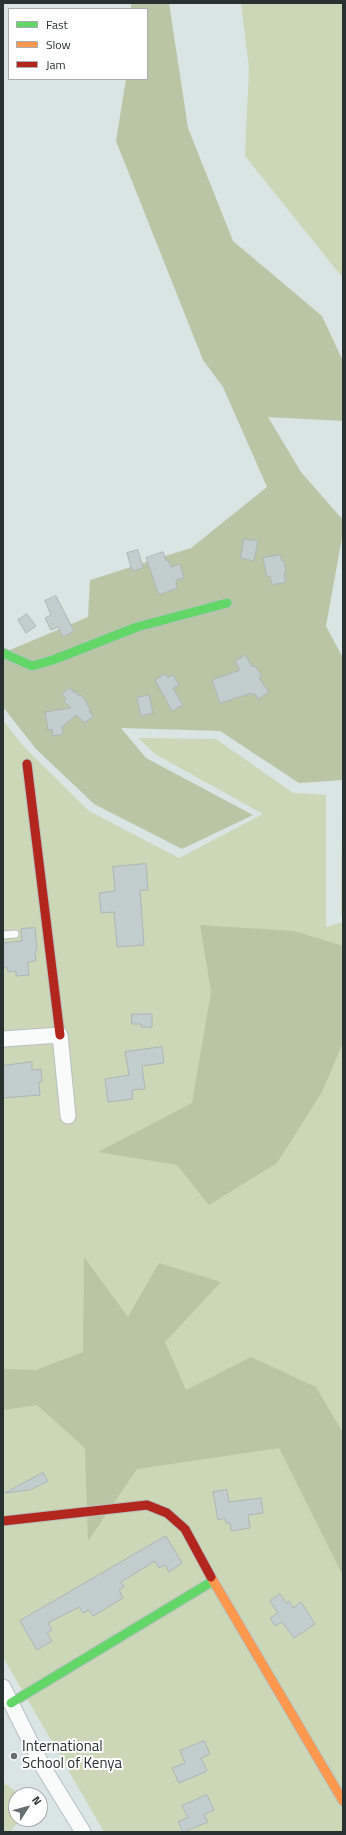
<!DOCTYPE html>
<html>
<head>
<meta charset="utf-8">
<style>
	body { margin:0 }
	#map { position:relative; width:346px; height:1835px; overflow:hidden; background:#d8e5e3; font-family:"Titillium Web",sans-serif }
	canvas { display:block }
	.frame { position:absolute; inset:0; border:4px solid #283231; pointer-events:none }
	.legend { position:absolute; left:8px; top:8px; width:140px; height:72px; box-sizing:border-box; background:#fff; border:1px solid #a9adad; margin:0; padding:5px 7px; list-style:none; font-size:12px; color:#283231 }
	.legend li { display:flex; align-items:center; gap:8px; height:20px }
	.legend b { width:20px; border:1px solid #a9adad }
	.north { position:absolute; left:8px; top:1787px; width:40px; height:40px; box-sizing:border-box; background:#fff; border:1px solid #a9adad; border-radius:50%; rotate:54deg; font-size:11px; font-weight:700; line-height:16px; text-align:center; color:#283231 }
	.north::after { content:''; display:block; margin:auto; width:14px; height:18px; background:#66716f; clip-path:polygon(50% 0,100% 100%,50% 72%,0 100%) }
</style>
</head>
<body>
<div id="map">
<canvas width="346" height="1835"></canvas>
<div class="frame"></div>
<ul class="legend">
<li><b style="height:5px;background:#63d668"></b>Fast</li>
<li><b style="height:5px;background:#ff974d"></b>Slow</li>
<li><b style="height:5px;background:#b3261e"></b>Jam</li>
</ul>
<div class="north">N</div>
</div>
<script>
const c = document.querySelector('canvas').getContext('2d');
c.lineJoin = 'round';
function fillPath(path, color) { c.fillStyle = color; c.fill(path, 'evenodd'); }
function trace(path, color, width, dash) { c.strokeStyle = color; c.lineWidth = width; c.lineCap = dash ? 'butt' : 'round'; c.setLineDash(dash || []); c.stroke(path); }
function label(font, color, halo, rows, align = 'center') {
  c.font = font + ' "Titillium Web",sans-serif'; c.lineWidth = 4; c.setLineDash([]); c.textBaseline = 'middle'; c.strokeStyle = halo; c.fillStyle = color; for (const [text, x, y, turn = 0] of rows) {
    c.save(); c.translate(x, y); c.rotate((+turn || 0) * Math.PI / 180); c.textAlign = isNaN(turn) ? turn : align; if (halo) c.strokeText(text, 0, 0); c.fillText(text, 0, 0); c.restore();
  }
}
const green = new Path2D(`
	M241 3H343V278L245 156 249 68Z
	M343 684V914L341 915 343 685Z
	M3 720 24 747 89 811 179 858 263 814 155 754 138 738 216 739 293 793 326 795V927L343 922V1832H104L3 1657Z
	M3 1782 20 1795H16V1819H20L10 1832H3Z`);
const forest = new Path2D(`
	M131 3H169L188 128 233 241 322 316 343 361V421L268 417 301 472 343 520V532L326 626 343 658V780L299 783 220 731 121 728 146 758 253 815 182 849 94 804 36 749 3 707V653L88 617 90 580 191 548 267 487 223 387 203 360 116 141 126 79H147V9H131Z
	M200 925 294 931 343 946V1043L322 1092 277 1163 209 1205 177 1165 98 1152 192 1103 211 992Z
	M84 1257 128 1317 159 1263 221 1282 165 1342 186 1390 251 1357 316 1387 343 1433V1576L279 1448 137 1469 88 1541 85 1448 37 1405 3 1410V1369L36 1370 83 1352Z`);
const building = new Path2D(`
	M244 539 258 541 254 561 241 558Z
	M138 550 143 568 132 571 127 553Z
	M163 552 166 561 168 560 171 567 180 564 184 578 176 580 177 588 159 595 146 558Z
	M280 555 282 561H284L286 572 284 573 286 582 272 585 270 576 267 577 263 558Z
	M56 596 74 631 63 637 58 627 51 630 45 618 51 615 45 601Z
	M27 614 36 626 26 633 18 620Z
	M245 655 253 667 255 666 262 676 259 678 269 692 258 699 255 694 253 695 252 693 220 703 212 680 240 670 235 662Z
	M166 674 168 678 173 675 179 685 173 688 183 705 172 711 155 680Z
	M70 688 74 693 75 691 79 696 81 695 87 702 86 703 91 710 89 711 93 716 85 723 76 715 62 727 63 734 53 736 52 729 48 730 45 712 71 708 64 701 66 699 62 694Z
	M149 695 153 713 141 716 137 698Z
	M146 864 148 890H140L144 945 117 947 114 912 101 913 99 893 115 891 113 867Z
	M35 928 37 949 35 952 36 961 28 962 29 975 16 976V971L8 972 7 967H3V943L22 941 21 929Z
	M132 1014H152V1027H141V1024H132Z
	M162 1047 164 1063 142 1066 145 1089 132 1090 133 1099 108 1102 105 1079 129 1075 125 1052Z
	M32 1062V1070L41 1069 42 1082H39L40 1095 3 1098V1066Z
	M43 1473 48 1481 30 1490 5 1493Z
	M227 1490 229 1502 261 1498 263 1513 248 1515 250 1528 231 1531 230 1523H226L225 1518 218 1520 213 1492Z
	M166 1536 182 1563 169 1572 165 1565 159 1568 155 1561 121 1582 124 1587 119 1590 123 1598 93 1616 89 1610 83 1613 79 1607 48 1623 52 1630 47 1633 52 1641 37 1650 20 1621Z
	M280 1594 286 1603 289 1601 293 1608 301 1602 315 1624 294 1638 282 1622 275 1626 270 1618 278 1613 270 1601Z
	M204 1741 210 1754 201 1758 207 1771 179 1783 172 1768 185 1763 180 1751Z
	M207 1795 214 1810 204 1815 208 1822 183 1832 178 1822 188 1817 182 1806Z`);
const lane = new Path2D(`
	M3 935 15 934`);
const street = new Path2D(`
	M3 1039 60 1035 68 1116
	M3 1687 43 1767 83 1832`);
const fast = new Path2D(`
	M3 653 32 666 53 660 137 627 227 603
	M11 1703 213 1581`);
const slow = new Path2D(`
	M211 1577 343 1801`);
const jam = new Path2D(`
	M27 764 60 1035
	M3 1521 147 1505 167 1513 185 1529 211 1577`);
const markers = [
	[14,1756,4,"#66716f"]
];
const poiNames = [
	["International",22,1747],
	["School of Kenya",22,1764]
];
fillPath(green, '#cbd7b6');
fillPath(forest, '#bac5a5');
fillPath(building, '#c2cdcd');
trace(building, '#acb6b7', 1);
trace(lane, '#b6c1bf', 9);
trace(street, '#b6c1bf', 17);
trace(fast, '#b6c1bf', 11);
trace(slow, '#b6c1bf', 11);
trace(jam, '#b6c1bf', 11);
trace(lane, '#f9fbfb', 7);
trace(street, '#f9fbfb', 15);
trace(fast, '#63d668', 9);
trace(slow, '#ff974d', 9);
trace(jam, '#b3261e', 9);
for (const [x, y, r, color] of markers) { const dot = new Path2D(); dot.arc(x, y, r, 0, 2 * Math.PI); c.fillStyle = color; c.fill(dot); trace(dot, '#fff', 1.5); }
label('15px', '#283231', '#fff', poiNames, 'left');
</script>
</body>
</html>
